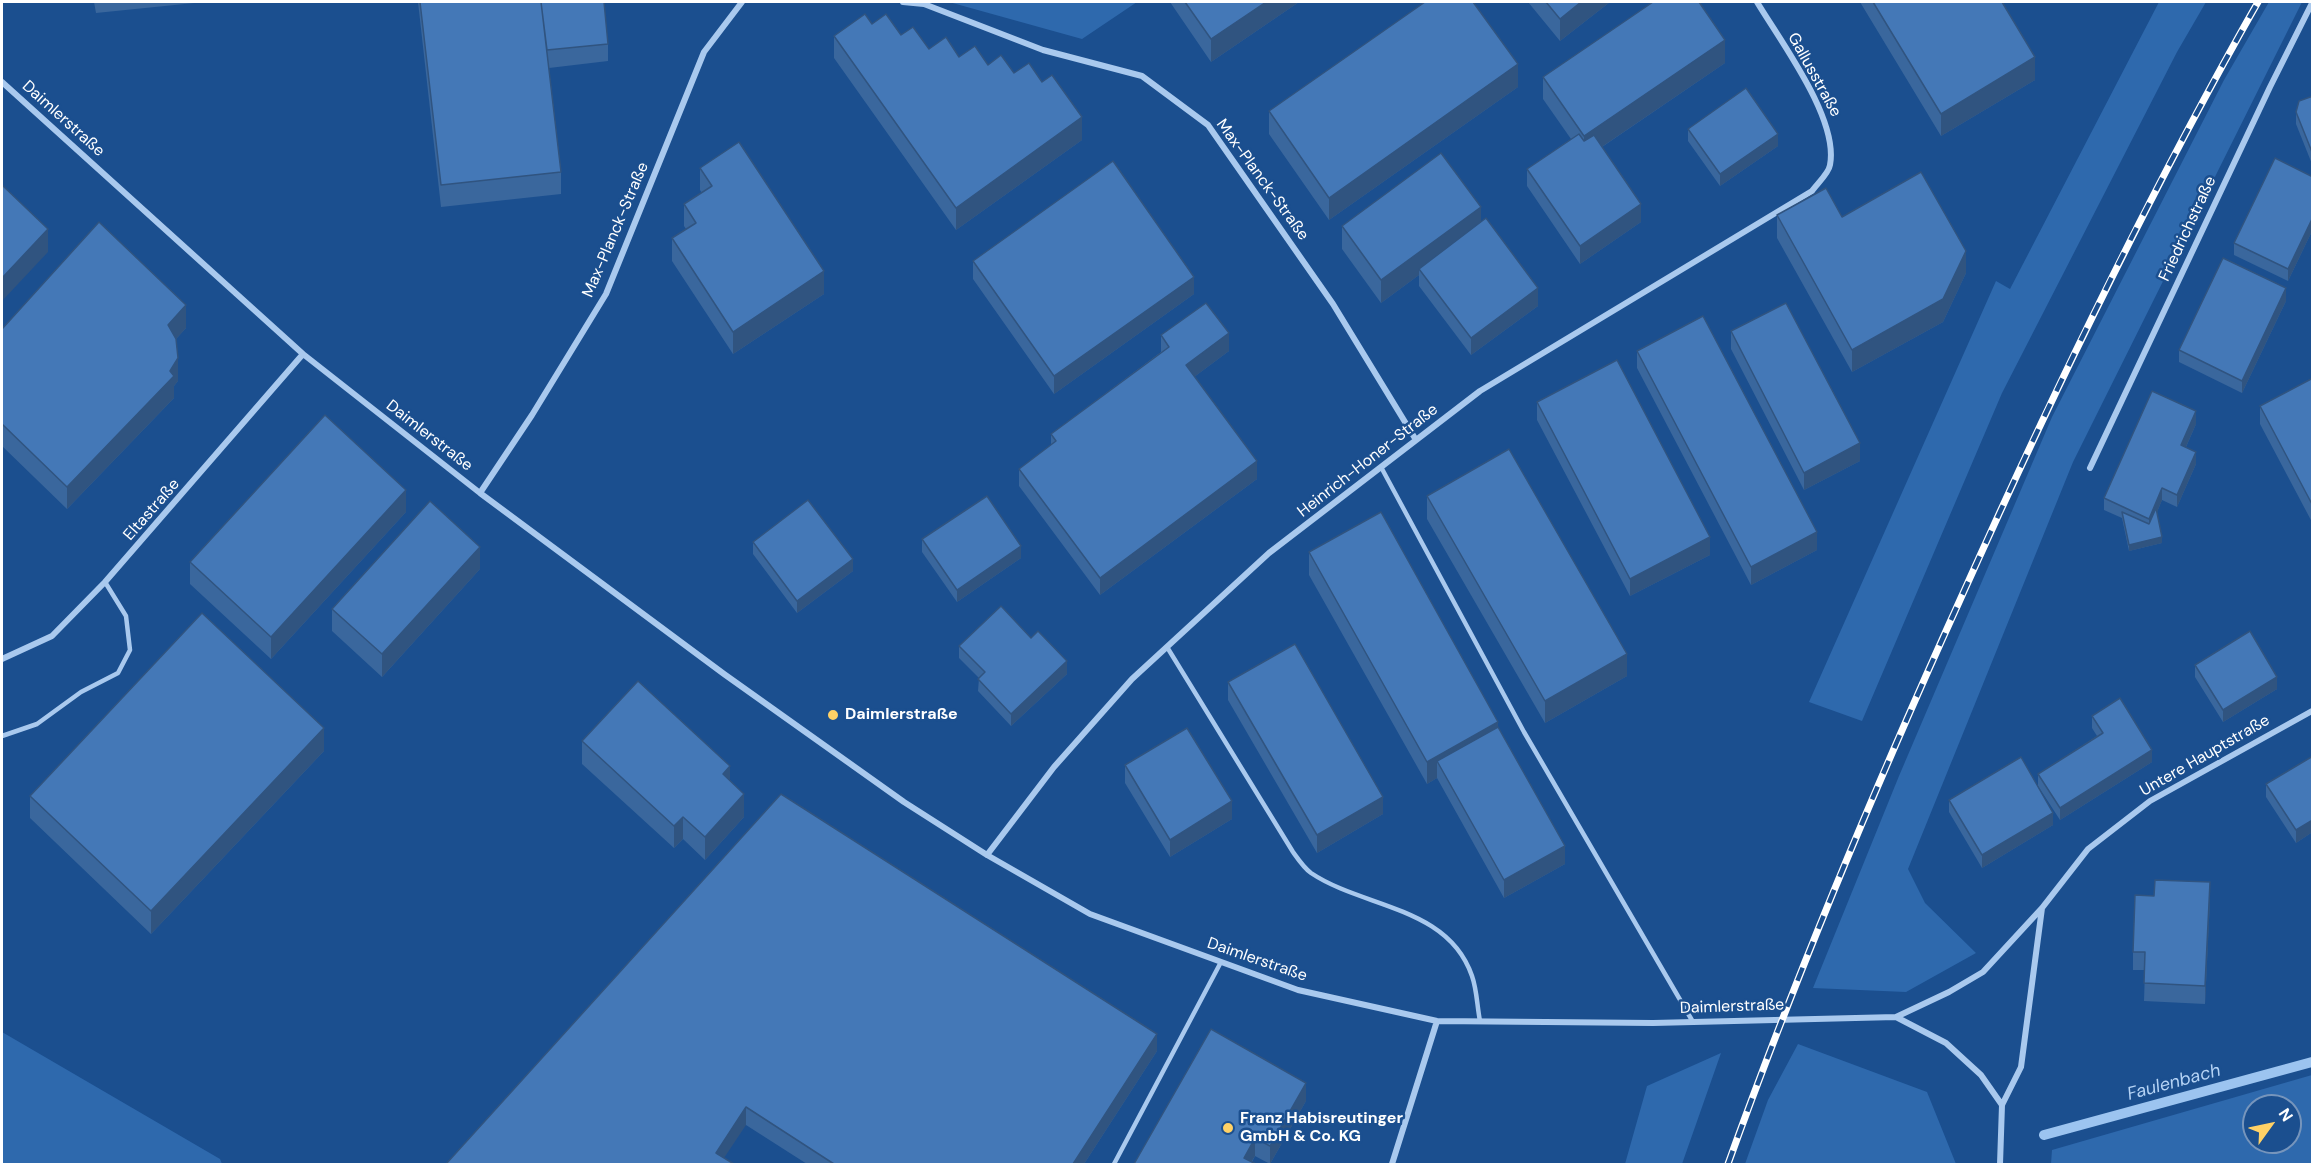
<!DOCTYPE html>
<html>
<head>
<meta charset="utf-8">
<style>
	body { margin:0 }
	#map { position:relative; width:2314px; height:1166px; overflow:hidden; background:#1b4f8f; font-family:"DM Sans",sans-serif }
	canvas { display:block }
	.frame { position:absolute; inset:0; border:3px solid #fff; pointer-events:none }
	.north { position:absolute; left:2242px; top:1094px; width:60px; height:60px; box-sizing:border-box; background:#1b4f8f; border:2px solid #7695bc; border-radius:50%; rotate:57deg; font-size:16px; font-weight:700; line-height:24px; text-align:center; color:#fff }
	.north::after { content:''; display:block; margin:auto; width:21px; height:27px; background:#ffd166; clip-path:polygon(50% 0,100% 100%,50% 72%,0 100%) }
</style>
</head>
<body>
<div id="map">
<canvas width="2314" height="1166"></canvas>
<div class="frame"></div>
<div class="north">N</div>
</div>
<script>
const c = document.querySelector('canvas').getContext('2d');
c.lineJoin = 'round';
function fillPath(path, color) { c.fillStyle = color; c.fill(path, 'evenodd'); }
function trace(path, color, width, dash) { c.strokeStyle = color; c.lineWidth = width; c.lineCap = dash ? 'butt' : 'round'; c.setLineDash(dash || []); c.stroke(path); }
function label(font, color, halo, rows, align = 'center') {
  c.font = font + ' "DM Sans",sans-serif'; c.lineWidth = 5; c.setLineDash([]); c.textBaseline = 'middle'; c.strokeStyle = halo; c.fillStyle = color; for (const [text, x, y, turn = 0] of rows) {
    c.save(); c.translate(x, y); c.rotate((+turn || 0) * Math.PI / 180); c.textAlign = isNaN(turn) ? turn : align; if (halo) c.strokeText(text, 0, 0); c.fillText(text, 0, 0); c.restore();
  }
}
const green = new Path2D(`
	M949 2H1137L1082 39Z
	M2159 2H2206L2177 52 2002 393 1862 721 1809 702 1996 281 2010 289Z
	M2269 2H2302L2073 462 1908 869 1925 903 1976 953 1906 992 1813 988 1899 776 2052 417 2224 80Z
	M2 1032 220 1159 222 1164H2Z
	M1798 1044 1927 1092 1956 1164H1745L1768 1100Z
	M1721 1053 1682 1164H1625L1647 1086Z
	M2312 1075V1164H2051L2052 1150ZM2254 1106H2290V1142H2254Z`);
const stream = new Path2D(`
	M2044 1135 2312 1062`);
const service = new Path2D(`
	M1381 467 1524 732 1693 1022
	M1167 647 1293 852C1298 859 1304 868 1311 873 1363 908 1448 906 1472 976 1477 990 1477 1006 1480 1021
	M2 736 37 724 81 692 118 673 130 650 126 616 105 582
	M1114 1164 1221 962`);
const minor = new Path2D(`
	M903 2 924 4 1043 50 1142 76 1208 125 1333 304 1416 440
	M2 82 303 354 480 493 724 674 904 802 987 855 1090 914 1298 990 1437 1021 1653 1023 1896 1017 1946 1043 1981 1075 2002 1105
	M2090 468 2270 87 2312 3
	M480 493 532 415 606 294 704 52 742 2
	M2 659 52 636 105 582 303 354
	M987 855 1054 767 1132 679 1269 553 1480 391 1812 191C1817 184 1829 173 1830 165 1839 119 1781 42 1757 2
	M1896 1017 1949 992 1983 972 2042 908 2088 849 2150 801 2312 711
	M1392 1164 1437 1021
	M2000 1164 2002 1105 2021 1067 2042 908`);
const rail = new Path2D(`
	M1728 1164C1797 973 1876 785 1960 600 2051 397 2148 195 2258 2`);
const wall = new Path2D(`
	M94 2H204L96 13Z
	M418 2H604L608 44V61L549 68 561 172V194L441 207Z
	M1170 2H1299L1211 62Z
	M1528 2H1610L1560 41Z
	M1860 2H2002L2035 80 1941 136Z
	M872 24 901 35 929 49 1014 73 1082 140 956 230 834 58V36Z
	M1725 63 1602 147 1641 222 1580 264 1527 186V169L1571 139 1543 99V77Z
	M1518 87 1329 220 1269 134V111Z
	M2313 96V164H2312L2296 124V112Z
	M1688 129 1778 146 1720 186 1688 141Z
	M700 168 824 294 733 354 672 261V238L686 229 684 226V204L702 193 700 190Z
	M2313 177V229L2288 281 2234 255V243Z
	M1777 215 1842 217 1966 273 1943 322 1852 372 1777 238Z
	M1481 223 1538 306 1471 355 1419 286V275L1381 303 1342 249V226Z
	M973 261 1194 294 1054 394 973 279Z
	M2286 301 2242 393 2179 362V350Z
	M186 328 176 339 178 381 174 386V398L67 509 2 446V329Z
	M1731 331 1860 461 1804 490 1731 349Z
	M1161 335 1229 351 1194 377 1257 479 1100 595 1019 486V469L1051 445V434L1161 352Z
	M1637 351 1817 550 1751 585 1637 368Z
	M2313 378V524L2260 424V406Z
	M1537 402 1710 555 1630 596 1537 420Z
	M2196 424 2186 447 2196 464 2177 507 2162 500 2157 512 2162 543 2129 551 2122 518 2104 510V498Z
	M1427 496 1627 676 1545 723 1427 519Z
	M406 512 271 659 190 584V562Z
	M922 539 1021 558 957 602 922 552Z
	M753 542 853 571 797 613 753 554Z
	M1309 552 1498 727 1565 864 1504 898 1437 778 1427 784 1309 575Z
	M480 569 382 677 332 631V609Z
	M1031 638 1067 674 1011 726 978 691 979 678 959 658V646Z
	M2195 665 2277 689 2223 722 2195 677Z
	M1228 682 1383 814 1317 853 1228 700Z
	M2092 716 2152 762 2060 820 2038 786V774L2097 736 2092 728Z
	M582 741 730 781 744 817 705 860 683 839 674 848 582 764Z
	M324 751 151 934 30 818V796Z
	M2313 756V835L2311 833 2296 843 2266 797V784Z
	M1125 765 1232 819 1170 857 1125 783Z
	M781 794 1157 1051 1084 1164H807L746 1125 446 1164Z
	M1949 800 2053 825 1982 868 1949 812Z
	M2210 900 2205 1004 2144 1001 2145 970H2133V952Z
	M1306 1101 1270 1164 1255 1156 1252 1162 1134 1164Z`);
const shadedWall = new Path2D(`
	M1266 2H1299L1211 62V39Z
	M1581 2H1610L1560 41V19Z
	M1725 40V63L1584 159V136Z
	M2035 57V80L1941 136V114Z
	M1518 64V87L1329 220V198Z
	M1082 117V140L956 230V208Z
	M1778 134V146L1720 186V174Z
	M1641 204V222L1580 264V246Z
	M1481 207V230L1419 269V275L1381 303V280Z
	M2313 217V229L2288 281V269Z
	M48 229V252L2 301V278Z
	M1966 251V273L1943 322 1852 372V350Z
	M824 271V294L733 354V332Z
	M1194 277V294L1054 394V376Z
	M1538 288V306L1471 355V338Z
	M2286 288V301L2242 393V381Z
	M186 305V328L168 348V325Z
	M1229 333V351L1186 383V365Z
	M178 358V381L174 386V398L67 509V487L170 371Z
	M2196 411V424L2181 458V445Z
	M1860 443V461L1804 490V473Z
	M2196 452V464L2177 507V495Z
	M1257 461V479L1100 595V578Z
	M2162 488V500L2149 531V519Z
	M406 490V512L271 659V637Z
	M1817 532V550L1751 585V567Z
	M1710 537V555L1630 596V579Z
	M2162 537V543L2129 551V545Z
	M1021 546V558L957 602V590Z
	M480 547V569L382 677V654Z
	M853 559V571L797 613V601Z
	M1627 654V676L1545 723V701Z
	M1067 661V674L1011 726V714Z
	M2277 677V689L2223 722V710Z
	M1498 722V744L1437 761V778L1427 784V762Z
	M324 728V751L151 934V911Z
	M2152 750V762L2060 820V808Z
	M730 766V788L723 774Z
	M744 794V817L705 860V837Z
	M1383 797V814L1317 853V835Z
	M1232 801V819L1170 857V840Z
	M2053 813V825L1982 868V855Z
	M683 817V839L674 848V826Z
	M2311 821V833L2296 843V830Z
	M1565 846V864L1504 898V880Z
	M2210 882V900L2205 1004V986Z
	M1157 1034V1051L1084 1164H1073Z
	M1306 1083V1101L1270 1164V1146Z
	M746 1107V1125L720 1164 716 1153Z
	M1255 1138V1156L1250 1164 1244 1158Z`);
const building = new Path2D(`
	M420 2H541L561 172 441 185Z
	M541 2H604L608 44 547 50Z
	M1185 2H1266L1211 39Z
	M1425 2H1473L1518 64 1329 198 1269 111Z
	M1546 2H1581L1560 19Z
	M1653 2H1699L1725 40 1584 136 1543 77Z
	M1873 2H2002L2035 57 1941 114Z
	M865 14 872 24 886 14 901 35 913 27 929 49 946 37 959 57 975 46 988 65 1001 55 1014 73 1029 63 1042 82 1052 75 1082 117 956 208 834 36Z
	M1746 88 1778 134 1720 174 1688 129Z
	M2313 96V152H2312L2296 112 2299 101Z
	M1579 134 1584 141 1594 135 1641 204 1580 246 1527 169Z
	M739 142 824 271 733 332 672 238 696 223 684 204 712 186 700 168Z
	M1441 153 1481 207 1381 280 1342 226Z
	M2275 158 2313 177V217L2288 269 2234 243Z
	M1113 161 1194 277 1054 376 973 261Z
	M1921 172 1966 251 1943 299 1852 350 1777 215 1826 188 1842 217Z
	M2 185 48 229 2 278Z
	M1486 218 1538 288 1471 338 1419 269Z
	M99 222 186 305 168 325 176 339 178 358 170 371 174 376 67 487 2 424V329Z
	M2223 258 2286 288 2242 381 2179 350Z
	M1206 303 1229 333 1186 365 1257 461 1100 578 1019 469 1056 441 1051 434 1169 347 1161 335Z
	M1786 303 1860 443 1804 473 1731 331Z
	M1703 316 1817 532 1751 567 1637 351Z
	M1617 360 1710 537 1630 579 1537 402Z
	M2313 378V506L2260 406Z
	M2152 391 2196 411 2181 445 2196 452 2177 495 2162 488 2149 519 2104 498Z
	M325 415 406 490 271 637 190 562Z
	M1509 449 1627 654 1545 701 1427 496Z
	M987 496 1021 546 957 590 922 539Z
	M808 500 853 559 797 601 753 542Z
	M430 501 480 547 382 654 332 609Z
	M2156 508 2162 537 2129 545 2122 512 2149 524Z
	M1381 512 1498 722 1427 762 1309 552Z
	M1001 606 1031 638 1038 631 1067 661 1011 714 978 679 985 672 959 646Z
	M202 613 324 728 151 911 30 796Z
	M2250 631 2277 677 2223 710 2195 665Z
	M1295 644 1383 797 1317 835 1228 682Z
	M638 681 730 766 723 774 744 794 705 837 683 817 674 826 582 741Z
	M2120 698 2152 750 2060 808 2038 774 2103 733 2092 716Z
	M1498 727 1565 846 1504 880 1437 761Z
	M1187 728 1232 801 1170 840 1125 765Z
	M2313 756V823L2311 821 2296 830 2266 784Z
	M2021 757 2053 813 1982 855 1949 800Z
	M781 794 1157 1034 1073 1164H834L746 1107 716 1153 734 1164H446Z
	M2155 880 2210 882 2205 986 2144 983 2145 952H2133L2135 895 2154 896Z
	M1211 1029 1306 1083 1270 1146 1255 1138 1244 1158 1256 1164H1134Z`);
const markers = [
	[833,715,6,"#ffd166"],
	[1228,1128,6,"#ffd166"]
];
const streetNames = [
	["Gallusstraße",1814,75,61],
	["Daimlerstraße",63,119,42],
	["Max-Planck-Straße",1262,180,54],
	["Friedrichstraße",2188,229,-65],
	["Max-Planck-Straße",616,230,-67],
	["Daimlerstraße",429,436,38],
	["Heinrich-Honer-Straße",1368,461,-38],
	["Eltastraße",152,510,-49],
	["Untere Hauptstraße",2205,756,-30],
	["Daimlerstraße",1257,960,19],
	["Daimlerstraße",1732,1007,-2]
];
const poiNames = [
	["Daimlerstraße",845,715],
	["Franz Habisreutinger",1240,1119],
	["GmbH & Co. KG",1240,1137]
];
const waterNames = [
	["Faulenbach",2174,1083,-15]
];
fillPath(green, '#2e69ad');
trace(stream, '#9cc4f0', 10);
trace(service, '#a9c9ee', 4.5);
trace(minor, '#a9c9ee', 6);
trace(rail, '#fff', 7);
trace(rail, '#1b4f8f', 4.5, [14]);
fillPath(wall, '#3a679d');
fillPath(shadedWall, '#305480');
fillPath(building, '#4478b7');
trace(building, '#305480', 1.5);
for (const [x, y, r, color] of markers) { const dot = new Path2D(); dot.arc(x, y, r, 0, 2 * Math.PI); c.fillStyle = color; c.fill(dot); trace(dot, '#1b4f8f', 2); }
label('16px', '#fff', '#1b4f8f', streetNames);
label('bold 16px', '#fff', '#1b4f8f', poiNames, 'left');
label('italic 18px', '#b5d3f5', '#1b4f8f', waterNames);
</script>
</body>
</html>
